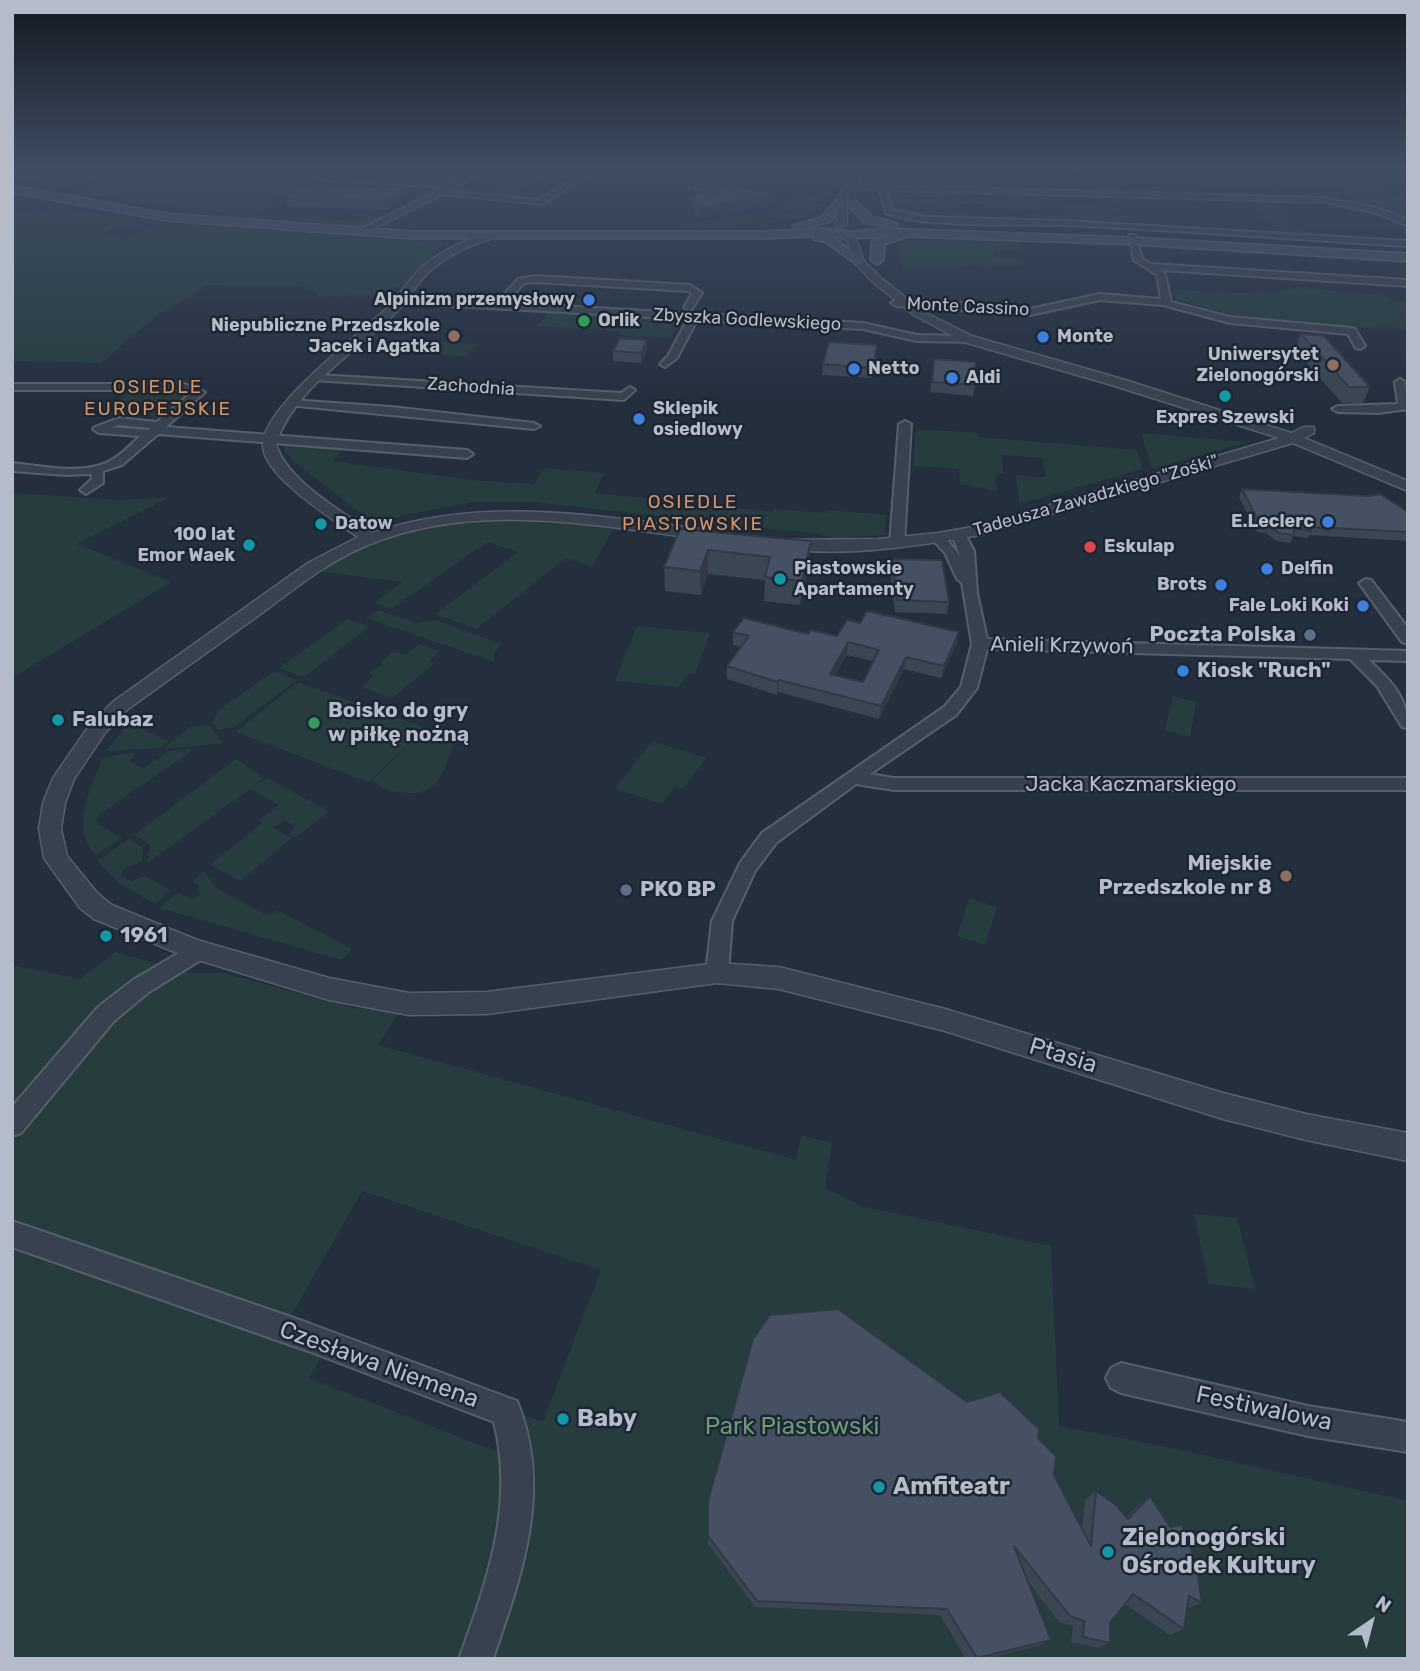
<!DOCTYPE html>
<html>
<head>
<meta charset="utf-8">
<style>
	body { margin:0 }
	#map { position:relative; width:1420px; height:1671px; overflow:hidden; background:#242f3e; font-family:Rubik,sans-serif }
	canvas { display:block }
	.frame { position:absolute; inset:0; border:14px solid #b4bcc9; pointer-events:none }
	.north { position:absolute; left:1336px; top:1587px; width:70px; height:70px; -webkit-text-stroke:5px #1d2633; paint-order:stroke; rotate:35deg; font-size:19px; font-weight:700; line-height:28px; text-align:center; color:#b4bcc9 }
	.north::after { content:''; display:block; margin:auto; width:24px; height:32px; background:#b4bcc9; clip-path:polygon(50% 0,100% 100%,50% 72%,0 100%) }
</style>
</head>
<body>
<div id="map">
<canvas width="1420" height="1671"></canvas>
<div class="frame"></div>
<div class="north">N</div>
</div>
<script>
const c = document.querySelector('canvas').getContext('2d');
c.lineJoin = 'round';
function fillPath(path, color) { c.fillStyle = color; c.fill(path, 'evenodd'); }
function trace(path, color, width, dash) { c.strokeStyle = color; c.lineWidth = width; c.lineCap = dash ? 'butt' : 'round'; c.setLineDash(dash || []); c.stroke(path); }
function label(font, color, halo, rows, align = 'center') {
  c.font = font + ' Rubik,sans-serif'; c.lineWidth = 5; c.setLineDash([]); c.textBaseline = 'middle'; c.strokeStyle = halo; c.fillStyle = color; for (const [text, x, y, turn = 0] of rows) {
    c.save(); c.translate(x, y); c.rotate((+turn || 0) * Math.PI / 180); c.textAlign = isNaN(turn) ? turn : align; if (halo) c.strokeText(text, 0, 0); c.fillText(text, 0, 0); c.restore();
  }
}
const green = new Path2D(`
	M12 167H98L106 174C71 192 50 186 12 178Z
	M101 167H399L447 178 330 174 313 183 446 187 435 189 310 184 263 203 277 204 258 214C280 218 364 225 380 214L390 215 371 225 347 227 190 216H220L225 213 134 203 74 192 109 175Z
	M527 167H562L511 197 477 193Z
	M841 167H851L825 202 794 199 797 195 815 194 823 187H828L838 177 834 176 838 175Z
	M882 167H1098L1101 174 1047 175 1046 180 1057 183 1058 191 1053 190H1057L1054 185 1043 184C1036 171 1028 177 1020 177L1025 190H1019L1014 174H977L972 176V180L987 181 988 189 977 187H985L984 182 972 180 969 189 950 188 948 173 880 174 879 186 870 184 875 173Z
	M1118 167H1346L1340 185 1341 191 1287 189 1281 187 1284 185 1270 182 1326 183 1322 179 1284 178 1268 174 1187 171 1177 172V176L1122 175Z
	M1350 167H1380L1376 179 1389 185 1390 192 1408 202V221L1349 201 1342 185Z
	M1193 180 1265 182 1271 189 1203 187Z
	M904 195 911 196H904V199L968 201V204H959L960 208 912 206 906 208V211L970 213V216L904 213 899 209 905 206H897L895 198Z
	M1243 198 1320 202 1276 205 1305 232 1324 236 1277 233Z
	M793 200 822 204 809 218H777L765 214 789 215V211L778 208Z
	M1110 200H1116L1118 205 1109 207 1119 208 1126 223 1060 220 1058 215 1120 216 1111 211 1057 210 1064 208 1050 203 1113 205Z
	M972 201 1047 203 1048 205 1042 206V210L975 208 986 207V205L973 204Z
	M59 208 137 220 100 234 126 238 166 222 444 243 406 284 372 295 319 297 314 290H305L306 286 207 285 165 312H160L101 363 12 361V209L38 214Z
	M733 216 796 221 680 227C696 218 715 222 733 216Z
	M905 242H1019V251L995 250 993 257 1020 260 1019 267 966 265 964 268H903L898 244Z
	M1300 288 1384 295 1396 301 1408 302V329C1388 327 1368 328 1348 327 1288 325 1229 317 1172 297L1171 289C1214 293 1256 296 1300 288Z
	M549 312 679 319 670 338 620 335 621 331 538 326Z
	M400 339 476 344 466 356 388 351Z
	M185 390 187 396 162 417 154 419 142 407 113 404 129 391Z
	M916 429 978 433 979 437 1137 450 1143 469 1019 504 1016 475 1045 477 1043 458 1002 455 1003 473H995L997 491 960 484 959 469 913 466Z
	M1141 433 1248 442 1152 469Z
	M282 441 347 446 333 461 472 480 534 484 544 468 604 473 595 493 772 512 773 509 826 513 828 510 886 515 885 535 830 538 818 534 533 502H474L406 515 375 524 294 462 285 452Z
	M12 493 118 500 168 498 77 544 171 582 12 678Z
	M493 519 532 520 613 529 592 567 566 558 476 629 435 614 518 552 487 542 391 609 374 603 403 582 318 571 371 540 425 526Z
	M378 610 417 623 435 620 501 644 494 653V662L366 618Z
	M348 619 370 626 304 677 279 668Z
	M637 626 710 633 695 674H688L678 687 615 681Z
	M419 644 440 651 429 661 434 664 392 698 361 687 373 676 368 673 384 664 381 662 392 652 407 654Z
	M274 671 297 680 234 727 218 730 213 723 218 711Z
	M298 682 426 728 368 782 236 732Z
	M1173 696 1196 702 1190 737 1165 730Z
	M129 723 169 741 160 748 106 751Z
	M208 725 224 743 163 749 191 726Z
	M428 727 450 734 454 743C443 774 438 799 398 792 388 790 379 787 373 779Z
	M653 741 706 758 683 789 675 786 662 804 615 788Z
	M188 749 192 751 98 815 96 822 122 838 96 855C69 828 91 787 103 757L136 752 130 761 143 768 170 751Z
	M236 759 264 778 253 787 267 778 329 811 295 838 289 834 295 826 286 820 272 827 292 838 240 881 210 865 262 823 259 820 279 805 250 789 147 863 150 845 134 835Z
	M129 839 143 848 142 861 124 869 121 876 132 881 145 876 171 891 155 904 120 884 97 861Z
	M204 871 217 889 265 914 271 915 277 910 352 949 342 960 159 908 178 892 192 899 200 895 198 885 192 882Z
	M969 898 997 907 985 945 957 936Z
	M115 952 190 973H224L353 1008 399 1012 378 1045 796 1160 801 1135 832 1143 825 1188 861 1206 1051 1246 1059 1426 1172 1448 1408 1501V1659H12V965L80 979ZM362 1191 601 1270 543 1422 520 1414 495 1451 309 1378 320 1358 276 1342Z
	M1194 1214 1237 1218 1255 1289 1209 1284Z`);
const minor = new Path2D(`
	M484 167H493L449 191 538 200 592 169 597 170 542 204 442 194 364 233 361 229 445 187 324 180 339 174 452 178 455 182 339 178 453 183Z
	M1405 170 1408 171V175L1402 172Z
	M699 184 732 189 736 191 732 193 696 188Z
	M850 185 1325 198 1381 209 1408 221V226L1376 213 1325 202 887 190 892 210 926 217 1064 221 1408 241V246C1292 239 1177 230 1061 225 1012 223 930 229 886 213L880 190 853 189Z
	M1129 235H1135L1142 259 1151 264 1408 280V286L1161 270 1165 274 1171 302 1230 317 1351 328 1355 329 1365 346 1360 349 1356 348 1348 334 1230 323 1163 305 1100 300 1030 315 896 306 891 303 896 300H923L1030 309 1100 294 1161 299 1157 275 1134 260Z
	M536 276 690 285 702 293 692 309 689 310 684 307 692 294 688 291 536 282 524 283 506 303 863 323 917 335 968 336 973 339 968 342 917 341 863 329 697 320 677 358 665 367 660 364 668 356 688 319 400 303 395 300 400 297 496 303 518 279Z
	M318 375 621 393 630 387 635 390 624 400 314 380 313 378Z
	M1400 379 1405 382 1408 409 1378 413 1338 412 1332 409 1338 406 1398 404 1395 382Z
	M12 384H185L205 392 166 427 467 450 473 454 467 458 158 434 122 465 103 471V483L86 494 80 490 92 479 91 474 66 475 12 471V463C43 466 88 477 115 458 124 452 132 444 140 436L99 433 93 429 95 427 119 418 157 422 191 393 184 390H12ZM119 425 150 428 148 430 111 427Z
	M292 400 391 407 534 423 540 426 534 429 288 405V401Z
	M905 421 911 424 904 543 897 547 890 543 899 424Z
	M959 531 964 532 974 551 977 593 987 639 1408 651V661L1369 660C1391 681 1408 697 1408 728L1402 727 1377 686 1350 659 987 649 977 688 956 715 870 774 894 778H1408V790H894L856 784 776 843 755 871 732 921 728 973 725 979 717 982 709 979 706 973 712 921 740 863 762 833 944 707 961 687 972 644 962 583 957 579 945 553 931 538 938 534 943 535 960 556 952 535Z
	M1366 579 1371 580 1408 628V644L1402 642 1359 583Z
	M199 941 207 944 210 950 207 956 149 992 114 1021 21 1133 12 1136V1107L98 1007 133 980Z
	M12 1221 308 1323 517 1401C553 1489 522 1574 493 1659H459C487 1581 515 1506 494 1422L308 1351 12 1247Z
	M1121 1363 1308 1406 1408 1422V1452L1308 1436 1121 1393 1111 1388 1106 1378 1111 1368Z`);
const tertiary = new Path2D(`
	M862 167H870L846 197 847 223 842 227H836L838 197Z
	M836 231 855 237 863 260 881 278 922 311 972 336 1125 380 1291 433 1304 427H1314V433L1304 438 1408 481V491L1293 443 980 535C924 545 831 560 776 546L774 543 776 540 878 539 938 533 978 526 1279 438 1115 386 964 342 914 315 873 282 853 261 848 241 836 235Z
	M491 233 496 236 494 238C471 244 451 254 432 269 418 280 410 297 398 310 357 353 295 386 276 444 286 480 343 512 372 533 483 495 596 516 709 530L717 535 709 540C597 526 477 500 368 545 331 560 298 586 266 610 220 643 174 676 128 709L105 733 74 779 65 803 61 829 67 856 98 894 112 905 197 940 329 978 409 993 487 992 717 963 779 967 945 1009 1223 1093 1306 1114 1408 1133V1161L1306 1140 1223 1119 945 1031 779 989 717 983 487 1014 409 1015 329 1000 182 955 94 919 80 908 44 858 39 829 43 803 53 778 91 723 114 701 308 563 358 537C334 520 266 478 263 447 259 409 362 333 389 306 403 291 412 274 428 262 447 248 468 238 491 233Z`);
const secondary = new Path2D(`
	M12 186 166 214 411 232H761L820 229 853 232 884 229 1134 238 1408 254V261L1134 244 907 236 884 244 883 260 877 264 871 260 872 242 890 236 853 238 827 236 834 238 862 259V263L858 265 826 242 814 239 813 236 761 238H411L166 220 12 192Z
	M836 201 845 203 829 222 798 229 793 226 821 218Z
	M849 202H857L871 217 898 224 893 227 864 222 849 206Z`);
const wall = new Path2D(`
	M706 186 772 204 700 219 691 206V196L706 193Z
	M403 187 405 195 388 210 288 206 286 198Z
	M1301 334 1370 387 1363 403H1342L1295 349Z
	M647 350 641 363 613 361V351Z
	M876 356 872 378 822 375 823 364Z
	M934 359 975 385 973 396 930 392Z
	M1242 489 1408 513V541L1309 535 1307 538 1293 536 1290 543 1276 541 1266 533 1257 532 1239 497Z
	M680 529 809 565 800 605 764 601 765 580 708 574 701 595 665 591 664 567Z
	M892 559 949 602 947 614 895 612 890 571Z
	M860 623 959 632 956 645 941 678 904 669 879 719 778 692 777 695 727 679V666L741 647 733 645V632L808 634 837 636ZM847 655 873 661 863 682 835 675Z
	M967 1402 1038 1438 1054 1475 1082 1529 1085 1500 1096 1491 1127 1517 1138 1505 1150 1496 1202 1603 1187 1608 1184 1629 1170 1635 1125 1604 1110 1623V1643L1098 1648 1071 1642 1073 1626 1059 1622 1029 1583 1051 1640 1041 1645 984 1659H966L940 1615 755 1607 708 1544V1501Z`);
const shadedWall = new Path2D(`
	M403 187 405 195 388 210 386 201Z
	M773 193 772 204 700 219V208Z
	M647 340V350L641 363V353Z
	M811 541 809 565 800 605 802 581Z
	M708 550V574L701 595 700 571Z
	M959 632 956 645 941 678 944 666Z
	M848 642 847 655 829 686 830 674Z
	M906 657 904 669 879 719 881 706Z
	M779 680 778 692 777 695V682Z`);
const building = new Path2D(`
	M707 182 773 193 700 208 691 196 718 192 706 186Z
	M305 185 403 187 386 201 286 198Z
	M1301 334 1324 336 1370 387H1349Z
	M620 338 647 340 641 353 613 351Z
	M829 342 877 345 873 368 823 364Z
	M934 359 975 362V385L932 382Z
	M1242 489 1368 496 1380 494 1405 510 1408 513V532L1311 527V531L1294 528V535L1279 533 1269 525 1260 524Z
	M680 529 811 541 802 581 765 577 770 557 708 550 700 571 664 567Z
	M892 559 942 560 949 602 897 600Z
	M867 611 959 632 944 666 906 657 881 706 779 680 777 682 727 666 749 636 733 632 744 618 808 634 811 630 837 636 847 620 860 623ZM848 642 879 650 863 682 830 674Z
	M838 1309 967 1402 1000 1392 1039 1429 1038 1438 1056 1456 1054 1475 1091 1546 1096 1491 1116 1505 1128 1519 1150 1496 1170 1527 1182 1525 1196 1562 1202 1603 1189 1596 1184 1629 1133 1594 1110 1623V1643L1083 1637 1084 1621 1070 1616 1014 1546 1051 1640 977 1658 947 1609 757 1601 708 1536V1501L753 1339 770 1315Z`);
const markers = [
	[589,300,7,"#3f7fe0"],
	[584,321,7,"#2e9e5b"],
	[454,336,7,"#8d6e63"],
	[1043,337,7,"#3f7fe0"],
	[1333,365,7,"#8d6e63"],
	[854,369,7,"#3f7fe0"],
	[952,378,7,"#3f7fe0"],
	[1225,396,7,"#0f9aa8"],
	[639,419,7,"#3f7fe0"],
	[1328,522,7,"#3f7fe0"],
	[321,524,7,"#0f9aa8"],
	[249,545,7,"#0f9aa8"],
	[1090,547,7,"#e0444e"],
	[1267,569,7,"#3f7fe0"],
	[780,579,7,"#0f9aa8"],
	[1221,585,7,"#3f7fe0"],
	[1363,606,7,"#3f7fe0"],
	[1310,635,7,"#5c6f8a"],
	[1183,671,7,"#3f7fe0"],
	[58,720,7,"#0f9aa8"],
	[314,723,7,"#2e9e5b"],
	[1286,876,7,"#8d6e63"],
	[626,890,7,"#5c6f8a"],
	[106,936,7,"#0f9aa8"],
	[563,1419,7,"#0f9aa8"],
	[879,1487,7,"#0f9aa8"],
	[1108,1552,7,"#0f9aa8"]
];
const farPoinames = [
	["Alpinizm przemysłowy",575,300,"right"],
	["Orlik",598,321],
	["Niepubliczne Przedszkole",440,326,"right"],
	["Jacek i Agatka",440,347,"right"],
	["Monte",1057,337],
	["Uniwersytet",1319,355,"right"],
	["Zielonogórski",1319,376,"right"],
	["Netto",868,369],
	["Aldi",966,378],
	["Sklepik",653,409],
	["osiedlowy",653,430],
	["Expres Szewski",1225,418,"center"],
	["E.Leclerc",1314,522,"right"],
	["Datow",335,524],
	["100 lat",235,535,"right"],
	["Emor Waek",235,556,"right"],
	["Eskulap",1104,547],
	["Piastowskie",794,569],
	["Apartamenty",794,590],
	["Delfin",1281,569],
	["Brots",1207,585,"right"],
	["Fale Loki Koki",1349,606,"right"]
];
const farStreetnames = [
	["Monte Cassino",968,307,3],
	["Zbyszka Godlewskiego",747,320,3],
	["Zachodnia",471,387,4],
	["Tadeusza Zawadzkiego \"Zośki\"",1096,496,-16]
];
const farNeighbourhoodnames = [
	["OSIEDLE",158,388],
	["EUROPEJSKIE",158,410],
	["OSIEDLE",693,503],
	["PIASTOWSKIE",693,525]
];
const poiNames = [
	["Poczta Polska",1296,635,"right"],
	["Kiosk \"Ruch\"",1197,671],
	["Boisko do gry",328,711],
	["w piłkę nożną",328,735],
	["Falubaz",72,720],
	["Miejskie",1272,864,"right"],
	["Przedszkole nr 8",1272,888,"right"],
	["PKO BP",640,890],
	["1961",120,936]
];
const streetNames = [
	["Anieli Krzywoń",1062,646,1],
	["Jacka Kaczmarskiego",1131,785]
];
const nearStreetnames = [
	["Ptasia",1063,1056,17],
	["Czesława Niemena",379,1365,20],
	["Festiwalowa",1264,1409,12]
];
const nearPoinames = [
	["Baby",577,1419],
	["Amfiteatr",893,1487],
	["Zielonogórski",1122,1538],
	["Ośrodek Kultury",1122,1566]
];
const nearParknames = [
	["Park Piastowski",792,1427]
];
fillPath(green, '#263c3f');
trace(minor, '#565f6c', 4);
trace(tertiary, '#565f6c', 3);
trace(secondary, '#565f6c', 4);
fillPath(minor, '#38414e');
fillPath(tertiary, '#38414e');
fillPath(secondary, '#465061');
fillPath(wall, '#3b4654');
fillPath(shadedWall, '#303945');
fillPath(building, '#455162');
trace(building, '#303945', 2);
const sky = c.createLinearGradient(0, 0, 0, 401);
sky.addColorStop(0, '#141a22');
sky.addColorStop(0.42, '#3f4d63');
sky.addColorStop(1, '#3f4d6300');
c.fillStyle = sky;
c.fillRect(0, 0, 1420, 401);
for (const [x, y, r, color] of markers) { const dot = new Path2D(); dot.arc(x, y, r, 0, 2 * Math.PI); c.fillStyle = color; c.fill(dot); trace(dot, '#1d2633', 2.5); }
label('bold 18px', '#b4bcc9', '#1d2633', farPoinames, 'left');
label('18px', '#b4bcc9', '#1d2633', farStreetnames);
c.letterSpacing = '2px';
label('19px', '#d59563', '#1d2633', farNeighbourhoodnames);
c.letterSpacing = '0px';
label('bold 21px', '#b4bcc9', '#1d2633', poiNames, 'left');
label('21px', '#b4bcc9', '#1d2633', streetNames);
label('24px', '#b4bcc9', '#1d2633', nearStreetnames);
label('bold 24px', '#b4bcc9', '#1d2633', nearPoinames, 'left');
label('24px', '#6b9a76', '#1d2633', nearParknames);
</script>
</body>
</html>
